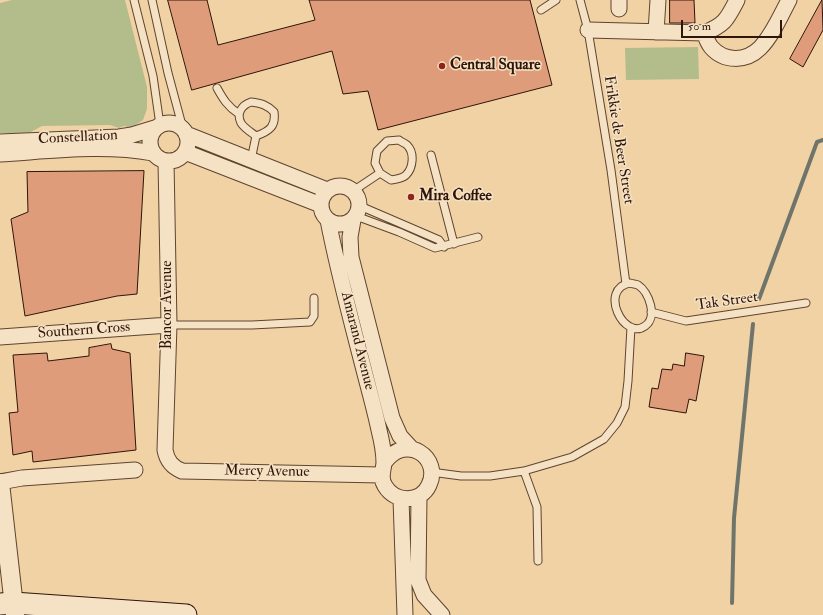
<!DOCTYPE html>
<html>
<head>
<meta charset="utf-8">
<style>
	body { margin:0 }
	#map { position:relative; width:823px; height:615px; overflow:hidden; background:#f0d2a4; font-family:"IM FELL Double Pica",serif }
	canvas { display:block }
	.scale { position:absolute; left:681px; top:20px; width:101px; height:18px; box-sizing:border-box; border:2px solid #2f140a; border-top:0; padding-left:5px; font-size:12px; line-height:14px; white-space:nowrap; color:#2f140a; -webkit-text-stroke:3px #f5e2c4; paint-order:stroke }
</style>
</head>
<body>
<div id="map">
<canvas width="823" height="615"></canvas>
<div class="scale">50 m</div>
</div>
<script>
const c = document.querySelector('canvas').getContext('2d');
c.lineJoin = 'round';
function fillPath(path, color) { c.fillStyle = color; c.fill(path, 'evenodd'); }
function trace(path, color, width, dash) { c.strokeStyle = color; c.lineWidth = width; c.lineCap = dash ? 'butt' : 'round'; c.setLineDash(dash || []); c.stroke(path); }
function label(font, color, halo, rows, align = 'center') {
  c.font = font + ' "IM FELL Double Pica",serif'; c.lineWidth = 3; c.setLineDash([]); c.textBaseline = 'middle'; c.strokeStyle = halo; c.fillStyle = color; for (const [text, x, y, turn = 0] of rows) {
    c.save(); c.translate(x, y); c.rotate((+turn || 0) * Math.PI / 180); c.textAlign = isNaN(turn) ? turn : align; if (halo) c.strokeText(text, 0, 0); c.fillText(text, 0, 0); c.restore();
  }
}
const green = new Path2D(`
	M12 0H125L147 87V109L143 120 131 128 124 126 119 128 110 125 42 126 27 134 0 133V3Z
	M698 47 699 79 626 80 625 48Z`);
const stream = new Path2D(`
	M759 299 817 142 823 140
	M732 603 734 518 753 324`);
const building = new Path2D(`
	M168 0H207L218 45 315 20 309 0H530L552 85 378 130 368 91 343 94 332 51 192 90Z
	M670 0H694L695 23H670Z
	M822 0 823 30 803 67 790 59Z
	M144 171 137 294 117 296 25 316 11 219 28 212 27 172Z
	M111 344 112 349 130 353 136 450 33 462 32 451 13 455 9 413 18 412 13 355 47 353 48 361 89 356V348Z
	M686 353 704 356 696 401 689 399 686 413 649 407 652 388 658 389 662 369 672 370 673 364 684 366Z`);
const service = new Path2D(`
	M134 0 153 76 160 125
	M152 0 168 73 183 129
	M580 0 588 30 611 170 626 284
	M541 10 556 0
	M217 88C223 99 228 107 239 114
	M251 102C261 103 267 105 274 112 276 126 270 131 256 136 251 132 245 129 241 123 236 113 242 105 251 102Z
	M399 140C401 142 405 143 407 145 415 153 413 168 406 175 402 179 396 179 391 180L380 173 375 163 377 151 387 141Z
	M431 155 454 244
	M251 160 256 136
	M353 191 380 173
	M360 206 439 240 444 247
	M356 216 399 232 435 248 478 237
	M630 283C632 284 636 284 638 285 649 292 658 317 645 326 624 341 598 289 630 283Z
	M651 312 686 321 806 303
	M169 325H252L310 322 314 316V298
	M524 471 537 507 538 561
	M431 472 461 476H490L524 471 572 457 604 439 617 423 625 407 628 381 631 327`);
const minor = new Path2D(`
	M619 9V0
	M588 30 704 33C725 25 727 19 737 0
	M656 32 658 0
	M704 33C706 38 708 43 711 47 724 62 746 62 760 48 772 36 781 15 789 0
	M150 142a19 19 0 1 1 38 0a19 19 0 1 1-38 0Z
	M186 134 327 190
	M0 142 119 137 132 135 155 128
	M185 152 321 205
	M0 154C50 151 103 144 153 153
	M166 161 169 325 165 450C167 461 172 467 182 471L381 475
	M321 205a19 19 0 1 1 38 0a19 19 0 1 1-38 0Z
	M328 220C338 272 352 323 365 374 370 393 375 411 379 430 381 438 384 455 384 463 383 472 380 478 385 486 395 503 421 503 429 485 442 458 406 432 384 463
	M353 220 350 237 351 257 392 418 400 436 412 449
	M0 337 169 325
	M0 482 22 478 135 470
	M419 496 418 580 424 595 442 615
	M401 499 405 615`);
const tertiary = new Path2D(`
	M0 483 15 615`);
const secondary = new Path2D(`
	M0 604 13 603 186 615`);
const markers = [
	[442,66,4,"#8f2418"],
	[411,197,4,"#8f2418"]
];
const poiNames = [
	["Central Square",450,66],
	["Mira Coffee",419,197]
];
const streetNames = [
	["Constellation",78,138,-3],
	["Frikkie de Beer Street",618,140,81],
	["Tak Street",727,302,-8],
	["Bancor Avenue",168,305,-90],
	["Southern Cross",84,331,-4],
	["Amarand Avenue",357,341,76],
	["Mercy Avenue",267,472,1]
];
fillPath(green, '#b3bd8b');
trace(stream, '#70756c', 4);
fillPath(building, '#df9c7a');
trace(building, '#2f140a', 1);
trace(service, '#5f4430', 9);
trace(minor, '#5f4430', 17);
trace(tertiary, '#5f4430', 20);
trace(secondary, '#2f140a', 23);
trace(service, '#f5e2c4', 7);
trace(minor, '#f5e2c4', 15);
trace(tertiary, '#f5e2c4', 18);
trace(secondary, '#f5e2c4', 21);
for (const [x, y, r, color] of markers) { const dot = new Path2D(); dot.arc(x, y, r, 0, 2 * Math.PI); c.fillStyle = color; c.fill(dot); trace(dot, '#f5e2c4', 1.5); }
label('bold 15px', '#2f140a', '#f5e2c4', poiNames, 'left');
label('15px', '#2f140a', '#f5e2c4', streetNames);
</script>
</body>
</html>
